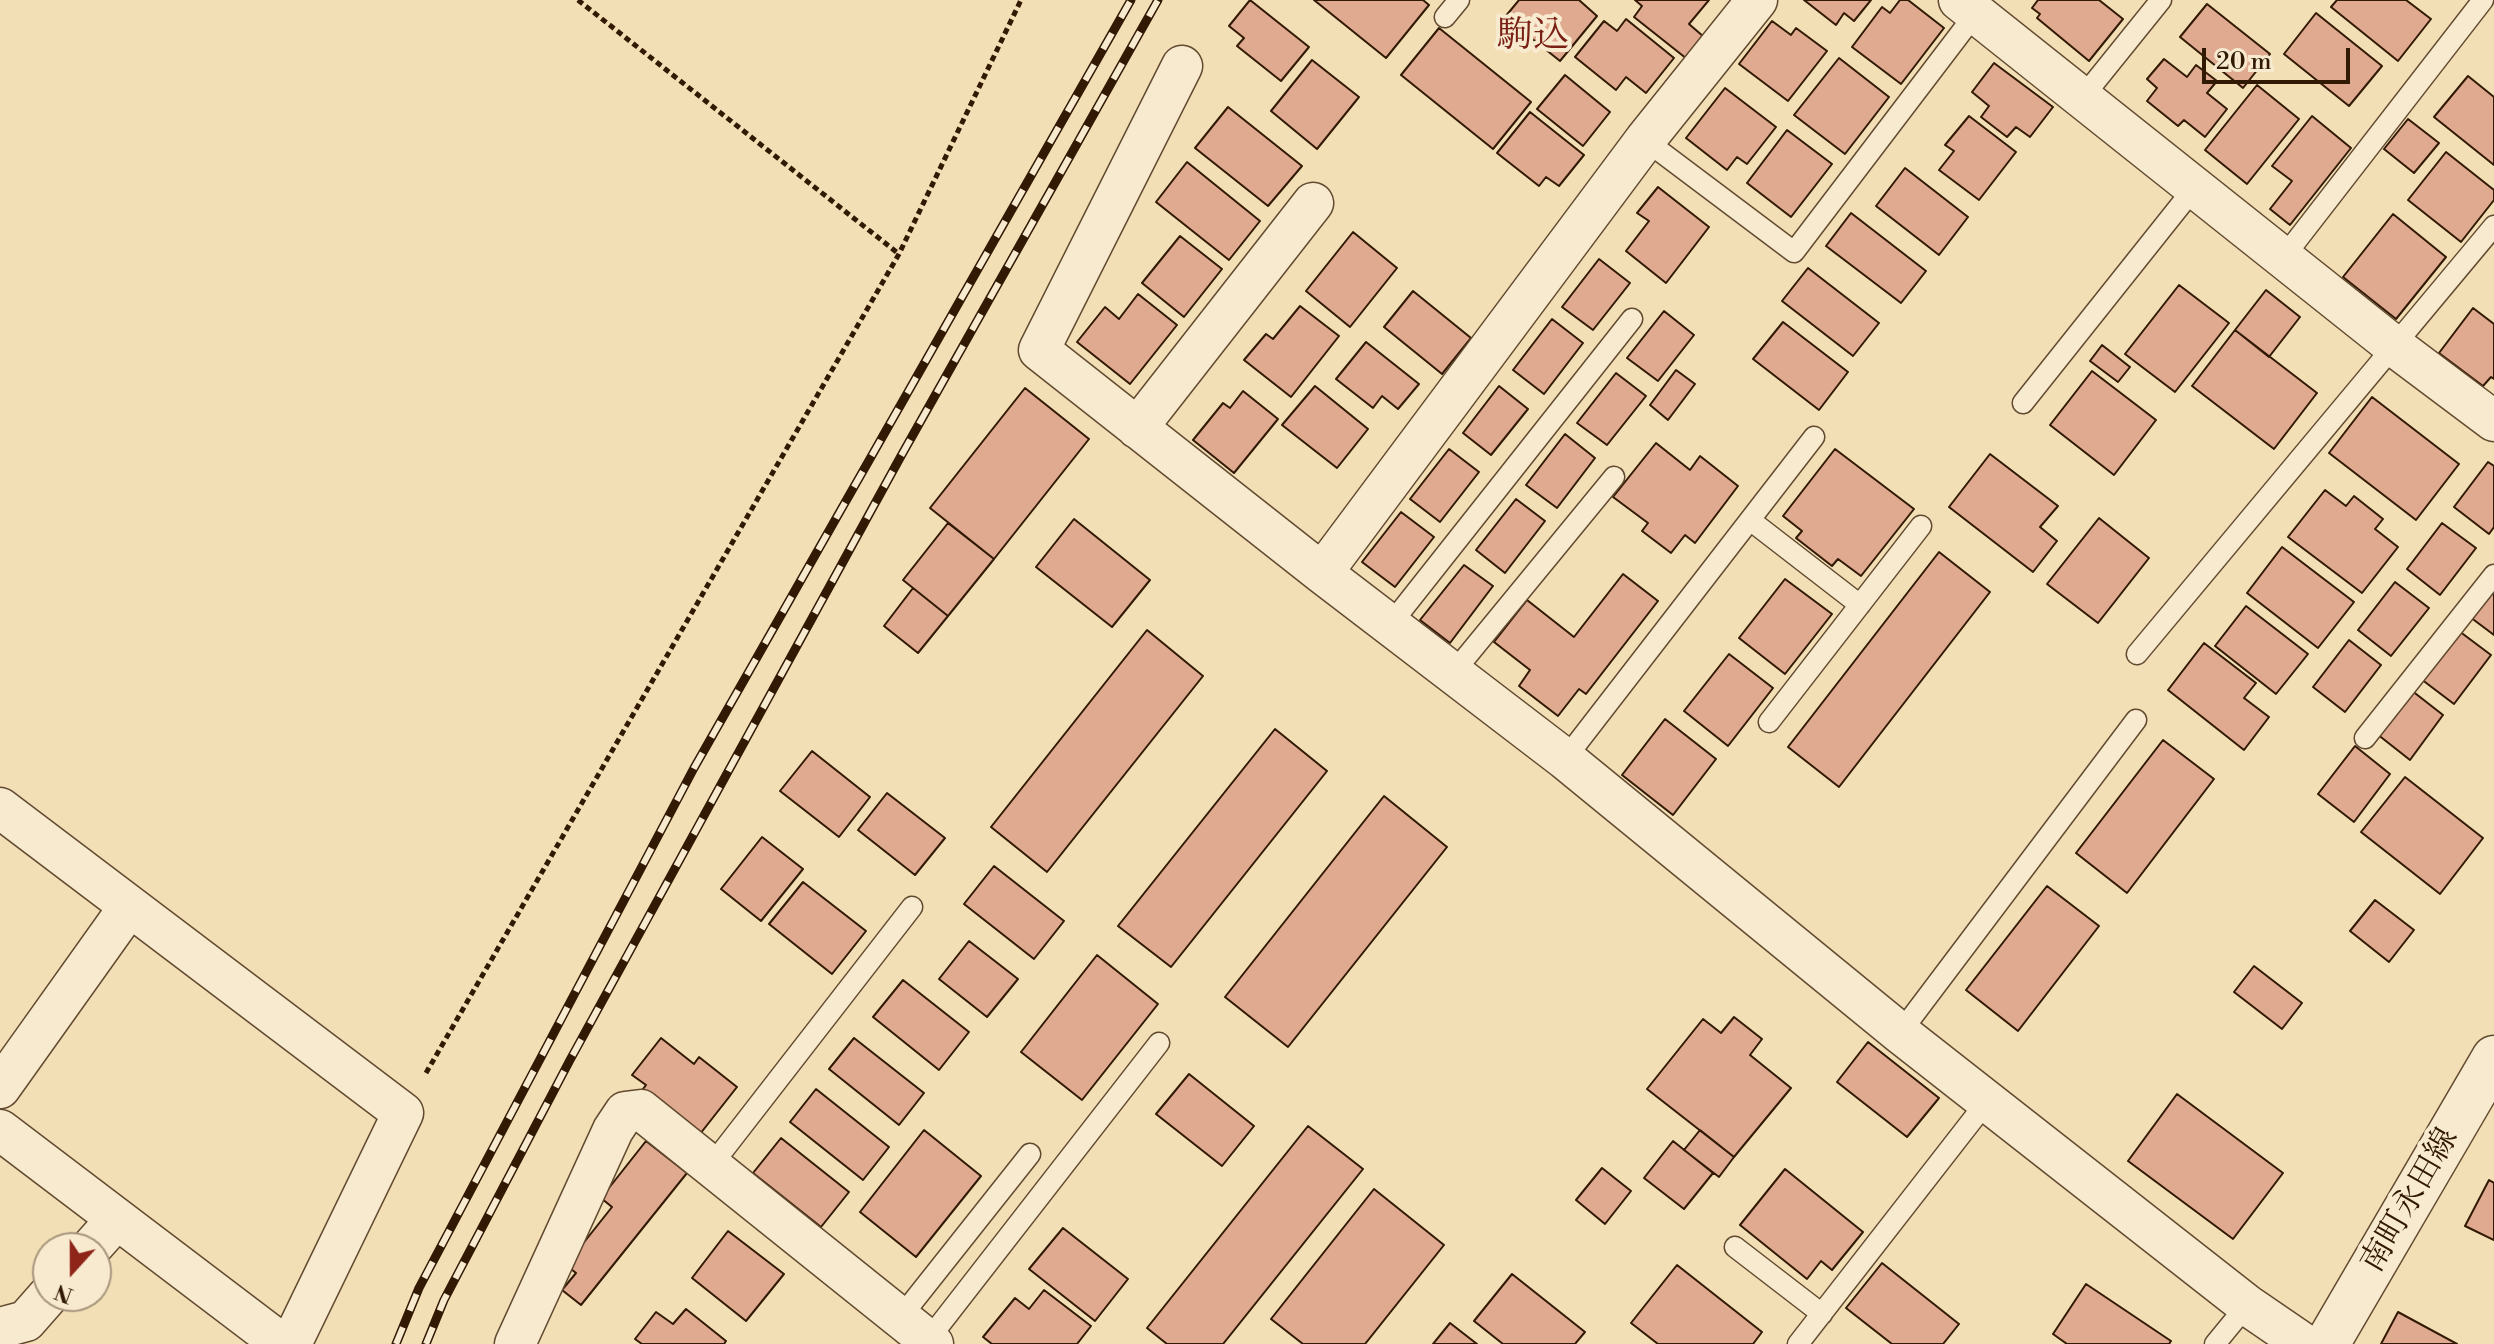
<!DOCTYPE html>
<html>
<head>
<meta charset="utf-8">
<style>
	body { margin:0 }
	#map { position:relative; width:2494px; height:1344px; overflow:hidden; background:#f3dfb5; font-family:"Libre Bodoni",serif }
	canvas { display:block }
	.north { position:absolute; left:32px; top:1232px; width:80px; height:80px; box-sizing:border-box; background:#f7eacf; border:2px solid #a8967d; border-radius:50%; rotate:201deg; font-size:22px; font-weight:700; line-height:32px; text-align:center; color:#311903 }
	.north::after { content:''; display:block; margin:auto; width:28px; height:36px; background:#8f2418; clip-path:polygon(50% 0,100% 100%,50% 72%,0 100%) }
	.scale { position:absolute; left:2202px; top:48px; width:148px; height:36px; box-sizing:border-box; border:4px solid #311903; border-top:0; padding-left:10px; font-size:24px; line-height:28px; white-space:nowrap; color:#311903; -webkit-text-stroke:6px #f7eacf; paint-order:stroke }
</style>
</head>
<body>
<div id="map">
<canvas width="2494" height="1344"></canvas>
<div class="north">N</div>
<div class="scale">20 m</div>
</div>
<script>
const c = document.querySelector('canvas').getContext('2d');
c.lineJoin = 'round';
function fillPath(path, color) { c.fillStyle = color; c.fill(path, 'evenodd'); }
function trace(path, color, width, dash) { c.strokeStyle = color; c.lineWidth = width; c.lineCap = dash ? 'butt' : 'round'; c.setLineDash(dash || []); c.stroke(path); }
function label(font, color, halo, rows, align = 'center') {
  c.font = font + ' "Libre Bodoni","Noto Serif JP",serif'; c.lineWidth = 8; c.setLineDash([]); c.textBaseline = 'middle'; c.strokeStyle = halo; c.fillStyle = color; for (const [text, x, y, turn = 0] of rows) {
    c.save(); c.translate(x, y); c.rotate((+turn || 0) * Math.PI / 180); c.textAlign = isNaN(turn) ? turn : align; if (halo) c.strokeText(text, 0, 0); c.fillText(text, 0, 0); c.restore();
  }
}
const building = new Path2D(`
	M1250 0 1309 47 1281 81 1237 46 1244 38 1229 26Z
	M1314 0H1423L1429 5 1386 58Z
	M1519 0H1579L1597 16 1560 61 1505 17Z
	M1635 0H1709L1689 24 1704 37 1687 59 1634 17 1642 6Z
	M1804 0H1871L1854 21 1844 13 1836 25Z
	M1900 0H1908L1944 28 1901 84 1852 47 1882 7 1890 13Z
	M2038 0H2099L2123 19 2089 61 2037 18 2040 14 2032 8Z
	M2337 0H2406L2431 19 2398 61 2331 7Z
	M2207 4 2270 54 2243 88 2180 37Z
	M2316 13 2382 66 2349 106 2284 54Z
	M1626 19 1674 58 1646 93 1626 77 1616 90 1575 57 1604 21 1617 31Z
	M1772 21 1791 35 1796 28 1827 51 1788 101 1739 64Z
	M1439 28 1531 102 1493 149 1401 75Z
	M1839 58 1889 97 1845 154 1794 115Z
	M2164 59 2187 77 2196 65 2217 81 2207 93 2227 109 2205 137 2184 120 2178 126 2147 101 2157 88 2147 79Z
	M1312 60 1359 97 1317 149 1271 111Z
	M1994 63 2053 107 2030 137 2016 127 2007 137 1981 117 1989 106 1972 92Z
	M1565 75 1610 112 1583 146 1537 109Z
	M2468 76 2494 97V165L2434 117Z
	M2257 85 2299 119 2247 184 2205 150Z
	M1725 88 1776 127 1747 164 1737 157 1727 170 1686 138Z
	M1228 107 1302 166 1268 206 1195 148Z
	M1530 112 1584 155 1559 186 1546 177 1539 186 1497 153Z
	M1969 116 2016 152 1979 200 1939 170 1954 151 1945 145Z
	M2312 116 2351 148 2290 225 2270 209 2292 181 2272 166Z
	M2408 119 2439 143 2414 173 2384 149Z
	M1787 130 1832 164 1791 217 1747 183Z
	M2446 152 2494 190V200L2461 242 2408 200Z
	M1187 162 1260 221 1229 260 1156 202Z
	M1905 168 1968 217 1939 255 1876 206Z
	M1658 187 1709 227 1666 283 1626 251 1649 221 1637 213Z
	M1851 213 1926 271 1901 303 1826 246Z
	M2393 214 2446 257 2396 319 2343 277Z
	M1353 232 1397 268 1350 327 1306 291Z
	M1180 236 1222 269 1184 317 1142 283Z
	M1599 259 1630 283 1593 330 1562 307Z
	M1808 268 1879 323 1853 356 1782 301Z
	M2179 285 2229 323 2175 392 2125 354Z
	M2266 290 2300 317 2269 357 2235 330Z
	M1413 291 1471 338 1442 374 1384 327Z
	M1138 294 1177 325 1130 384 1077 342 1105 307 1119 319Z
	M1300 306 1339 336 1291 397 1244 360 1266 334 1273 339Z
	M2473 308 2494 324V379L2491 377 2483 386 2439 353Z
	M1664 311 1694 335 1658 381 1627 358Z
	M1552 319 1583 343 1544 394 1513 370Z
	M1783 322 1848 372 1819 410 1753 359Z
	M2235 330 2317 393 2274 449 2192 386Z
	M1366 342 1419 384 1398 409 1382 396 1373 408 1336 379Z
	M2102 345 2130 367 2118 382 2090 361Z
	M1676 370 1695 384 1668 420 1650 405Z
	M2092 371 2156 420 2114 475 2050 425Z
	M1616 373 1646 396 1607 445 1577 423Z
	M1315 386 1368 429 1337 468 1282 425Z
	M1499 386 1528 409 1491 455 1463 433Z
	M1025 388 1089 439 994 559 930 508Z
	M1243 391 1278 419 1234 473 1193 440 1223 403 1230 408Z
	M2372 397 2459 464 2416 520 2329 453Z
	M1565 434 1595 458 1557 508 1526 485Z
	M1656 443 1690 470 1700 456 1738 486 1695 543 1685 535 1671 553 1642 531 1648 523 1613 497Z
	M1449 449 1479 472 1440 522 1410 499Z
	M1835 449 1914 509 1861 576 1838 559 1832 566 1796 538 1802 531 1783 516Z
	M1990 454 2058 506 2040 527 2057 541 2033 572 1949 507Z
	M2488 462 2494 466V527L2489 534 2454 507Z
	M2325 490 2346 506 2354 496 2383 519 2375 529 2398 547 2362 593 2288 537Z
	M1516 499 1545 521 1505 573 1476 550Z
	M1401 512 1434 537 1395 587 1362 562Z
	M2099 518 2149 558 2098 623 2047 584Z
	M1074 519 1150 580 1112 627 1036 567Z
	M948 523 994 559 948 616 903 580Z
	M2442 523 2476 548 2440 595 2407 569Z
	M2282 547 2354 602 2318 648 2247 593Z
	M1939 552 1990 592 1839 787 1788 747Z
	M1464 565 1493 586 1450 643 1420 620Z
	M1623 574 1658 601 1586 694 1579 689 1558 716 1519 686 1530 670 1494 642 1527 600 1574 637Z
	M1785 579 1832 614 1785 674 1739 638Z
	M2395 582 2429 608 2391 656 2358 630Z
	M2494 587V635L2470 617Z
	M913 588 948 616 918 653 884 626Z
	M2246 606 2308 654 2276 694 2215 646Z
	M1147 630 1203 676 1047 872 991 827Z
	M2459 631 2491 655 2454 704 2421 679Z
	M2349 640 2381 665 2345 712 2313 687Z
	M2204 643 2256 683 2244 698 2269 717 2244 750 2168 690Z
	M1729 654 1773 688 1728 746 1684 711Z
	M2411 690 2443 715 2410 760 2377 734Z
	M1665 719 1716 759 1673 815 1622 775Z
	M1275 729 1327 771 1171 967 1118 926Z
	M2163 740 2214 779 2127 893 2076 853Z
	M2355 746 2390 774 2354 822 2318 794Z
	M812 751 870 797 839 837 780 791Z
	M2405 777 2483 838 2440 894 2361 832Z
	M887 793 945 838 915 875 858 830Z
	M1384 796 1447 847 1288 1047 1225 997Z
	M762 837 803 869 761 921 721 889Z
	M994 866 1064 921 1034 959 964 904Z
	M803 882 866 931 832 974 769 924Z
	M2047 886 2099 926 2018 1031 1966 990Z
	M2375 900 2414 930 2389 962 2350 931Z
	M969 941 1018 979 987 1017 939 979Z
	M1097 955 1158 1004 1082 1100 1021 1052Z
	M2254 966 2302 1003 2282 1029 2234 992Z
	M903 980 969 1032 939 1070 873 1017Z
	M1734 1017 1762 1039 1750 1055 1791 1088 1734 1157 1647 1089 1703 1019 1721 1033Z
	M661 1038 694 1064 699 1057 737 1087 700 1134 643 1089 646 1085 632 1075Z
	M854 1038 924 1093 899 1125 829 1069Z
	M1868 1042 1939 1098 1907 1137 1837 1082Z
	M1189 1074 1254 1126 1222 1166 1156 1114Z
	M816 1089 889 1147 863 1180 790 1122Z
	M2177 1094 2283 1173 2233 1239 2128 1161Z
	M1308 1126 1363 1169 1223 1344H1167L1147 1328Z
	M924 1130 981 1176 916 1257 860 1212Z
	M1700 1130 1734 1157 1719 1177 1684 1150Z
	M781 1138 849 1192 821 1227 753 1173Z
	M646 1141 687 1173 581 1305 562 1290 576 1273 566 1265 612 1207 601 1198Z
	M1673 1141 1713 1173 1684 1209 1644 1178Z
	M1602 1168 1631 1191 1605 1224 1576 1200Z
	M1785 1169 1863 1232 1832 1270 1821 1261 1807 1279 1740 1225Z
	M2489 1180 2494 1183V1240L2465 1226Z
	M1374 1189 1444 1245 1365 1344H1303L1271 1319Z
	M1063 1228 1128 1279 1095 1321 1029 1269Z
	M728 1231 784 1274 746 1321 692 1278Z
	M1882 1263 1959 1324 1943 1344H1892L1846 1308Z
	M1677 1265 1762 1332 1753 1344H1658L1631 1323Z
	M1512 1274 1585 1332 1575 1344H1503L1474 1321Z
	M2086 1284 2171 1341 2169 1344H2067L2053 1334Z
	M1044 1290 1091 1326 1077 1344H992L983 1337 1015 1298 1029 1309Z
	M686 1309 726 1341 724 1344H642L635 1339 656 1312 673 1324Z
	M2398 1312 2457 1344H2381Z
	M1450 1323 1477 1344H1433Z`);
const path = new Path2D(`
	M578 0 899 254
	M426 1073 899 254 1021 0`);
const service = new Path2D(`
	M1445 17 1459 0
	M2082 98 2161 0
	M1645 140 1794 252 1979 9
	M2283 258 2483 0
	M2023 403 2195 187
	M1750 520 1860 605
	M1390 625 1632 319
	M2137 654 2494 226
	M1453 673 1614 477
	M1769 722 1921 526
	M2365 738 2494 575
	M1565 759 1814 437
	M1900 1033 2136 720
	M711 1166 912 907
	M1735 1247 1822 1314
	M900 1318 1030 1154
	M928 1340 1159 1043
	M1798 1344 1988 1100
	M2215 1344 2247 1305`);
const minor = new Path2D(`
	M1959 0 2394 346 2494 421
	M1182 66 1039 350 1322 573 1565 759 1900 1033 2247 1305 2304 1344
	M1137 428 1313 203
	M1322 573 1645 140 1757 0
	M0 808 403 1113 291 1344
	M0 1088 129 907
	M0 1130 282 1344
	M91 1248 117 1219
	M0 1328 26 1321 48 1296
	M515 1344 613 1130 625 1112 641 1110 933 1344`);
const tertiary = new Path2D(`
	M2327 1344 2494 1058`);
const rail = new Path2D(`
	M396 1344 419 1288 694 768 1131 0
	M426 1344 444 1300 570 1060 901 456 1158 0`);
const streetNames = [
	["南町永田線",2411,1201,-60]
];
const quarterNames = [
	["駒込",1533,37]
];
fillPath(building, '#dfaa90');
trace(building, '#311903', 2);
trace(service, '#624a30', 23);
trace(minor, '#624a30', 43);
trace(tertiary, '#624a30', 47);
trace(path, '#311903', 5, [6, 4]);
trace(service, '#f7eacf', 20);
trace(minor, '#f7eacf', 40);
trace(tertiary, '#f7eacf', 44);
trace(rail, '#311903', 9);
trace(rail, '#f7eacf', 6, [18]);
label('32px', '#311903', '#f7eacf', streetNames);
label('36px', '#7a1f14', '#f7eacf', quarterNames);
</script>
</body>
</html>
